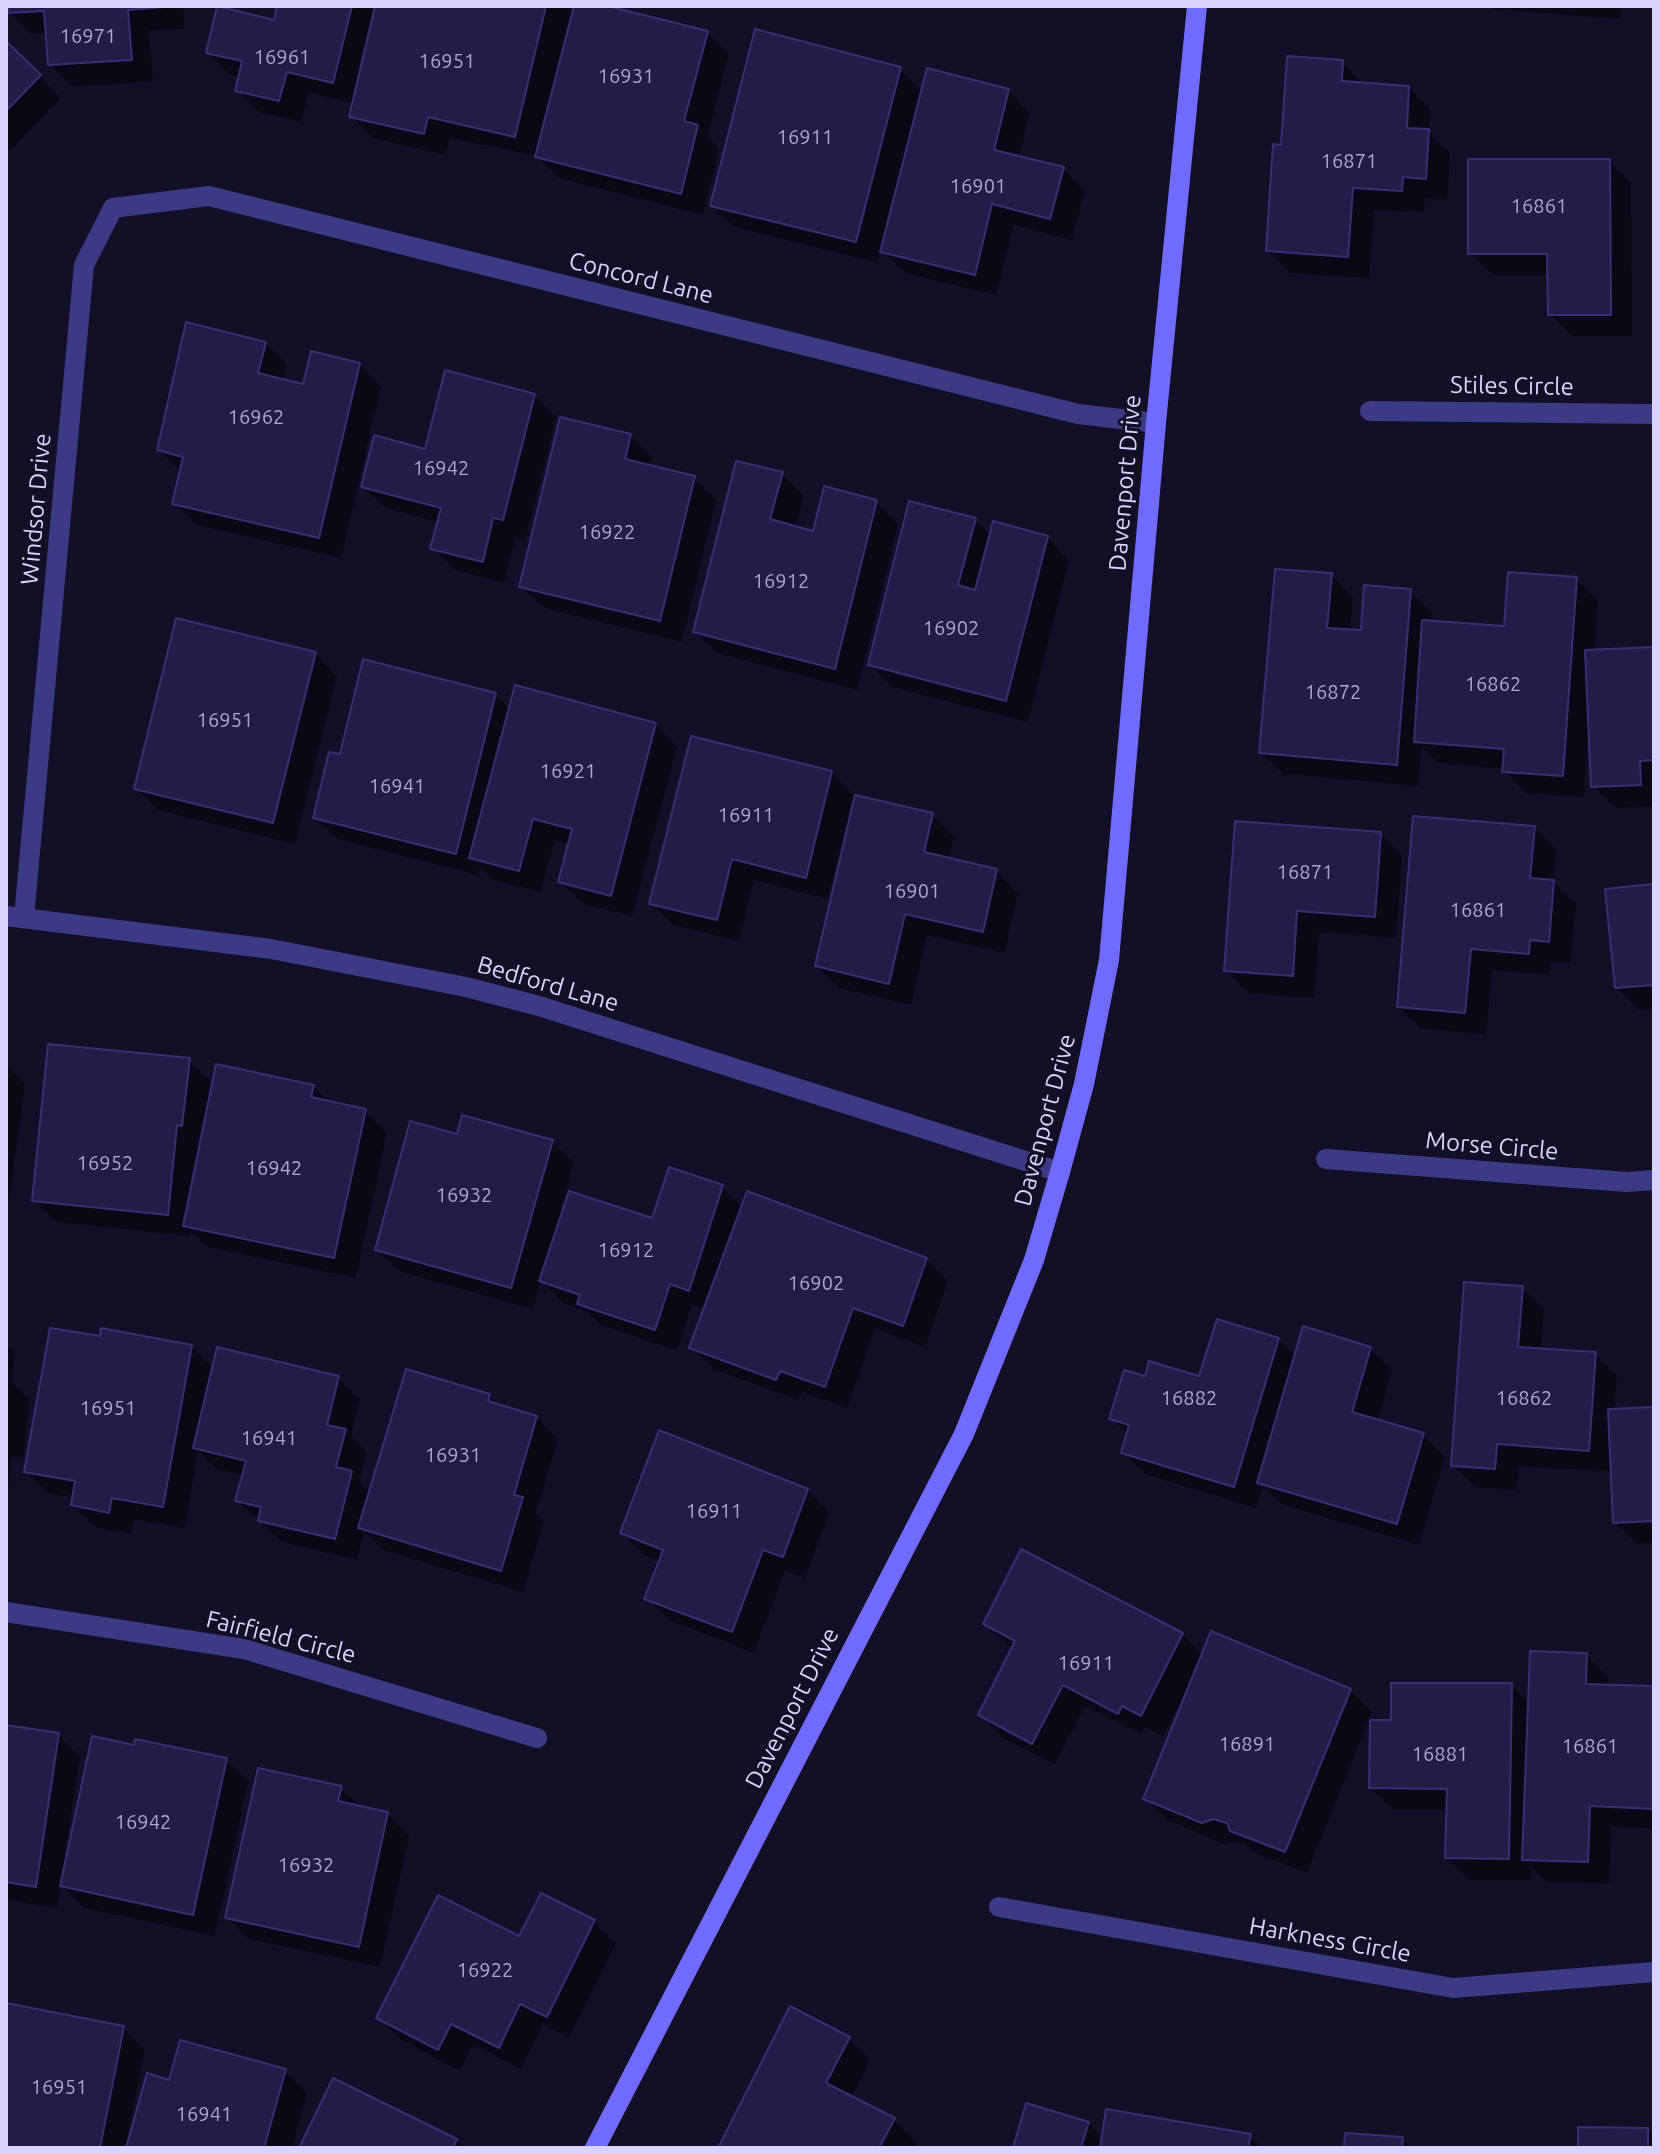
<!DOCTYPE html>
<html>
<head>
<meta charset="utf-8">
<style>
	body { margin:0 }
	#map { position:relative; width:1660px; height:2154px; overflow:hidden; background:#130f26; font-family:Ubuntu,sans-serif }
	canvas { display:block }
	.frame { position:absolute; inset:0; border:8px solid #d9d4ff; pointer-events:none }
</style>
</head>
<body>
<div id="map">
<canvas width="1660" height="2154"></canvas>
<div class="frame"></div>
</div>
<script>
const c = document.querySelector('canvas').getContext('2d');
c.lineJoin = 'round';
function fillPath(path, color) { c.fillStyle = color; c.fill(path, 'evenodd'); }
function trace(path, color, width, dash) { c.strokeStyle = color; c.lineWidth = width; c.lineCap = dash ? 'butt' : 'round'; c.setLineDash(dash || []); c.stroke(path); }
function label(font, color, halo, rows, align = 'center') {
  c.font = font + ' Ubuntu,sans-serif'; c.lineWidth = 6; c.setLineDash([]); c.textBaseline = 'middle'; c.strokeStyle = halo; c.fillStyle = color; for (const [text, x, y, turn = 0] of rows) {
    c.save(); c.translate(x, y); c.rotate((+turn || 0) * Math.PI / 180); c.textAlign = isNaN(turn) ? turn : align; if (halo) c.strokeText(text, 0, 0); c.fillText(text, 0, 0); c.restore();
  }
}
const shadow = new Path2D(`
	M10 6H183L184 29 149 31 153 81 72 87 50 64 47 33 32 34 10 12Z
	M279 6H599L707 33 729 55 707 137 719 149 703 215 559 178 537 156 450 138 446 155 373 138 351 116 354 104 309 92 301 122 259 112 237 90 240 77 230 75 208 53 275 23Z
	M1490 6H1621L1620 19 1494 9Z
	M6 43 61 98 6 155Z
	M1342 62 1364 85 1409 87 1431 110 1429 133 1450 153 1447 200 1425 198 1424 212 1374 210 1369 278 1290 273 1268 251 1283 147Z
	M899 69 923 92 1008 90 1030 113 1019 158 1063 169 1085 191 1072 240 1014 225 996 295 905 273 881 250 878 263 734 227 712 205Z
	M1609 161 1631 183 1632 336H1572L1550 314 1549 275H1493L1470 253Z
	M265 343 287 365 283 381 305 386 359 365 381 387 341 558 197 525 174 503 182 473 159 450Z
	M534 395 556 417 525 541 515 539 504 583 455 570 433 548 439 522 385 508 363 486Z
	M630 436 652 458 649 467 694 478 716 500 682 642 544 608 521 586Z
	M782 474 804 496 795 528 815 533 876 502 898 524 857 690 717 653 695 631Z
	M975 520 991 536 1047 537 1069 560 1028 722 892 687 870 664Z
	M1331 575 1353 598 1350 632H1363L1410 591 1432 613 1431 623 1506 628 1576 579 1598 601 1594 652 1654 649V806L1615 808 1593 786 1591 741H1588L1584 797 1526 793 1504 769 1438 763 1421 746 1418 786 1283 774 1261 752Z
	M315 653 337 676 295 844 158 810 136 788Z
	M495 694 510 709 655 725 677 747 632 916 583 904 561 882 570 844 555 840 540 892 494 880 480 866 478 875 337 839 315 817 341 757Z
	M831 773 853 795 828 899 754 880 739 941 673 925 651 903Z
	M932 815 954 837 949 860 996 870 1018 893 1005 953 927 935 911 1005 839 988 817 966Z
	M1534 828 1556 850 1553 882 1576 904 1570 963 1551 961 1550 975 1492 970 1486 1034 1421 1029 1399 1007Z
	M1380 834 1402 856 1396 938 1319 932 1314 998 1248 993 1226 970Z
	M1654 886V1008L1639 1010 1617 987Z
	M189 1060 214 1085 313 1086 330 1104 365 1111 387 1133 356 1278 207 1247 190 1230V1236L56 1222 34 1200Z
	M6 1065 25 1084 7 1215H6Z
	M458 1137 552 1141 574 1163 561 1209 565 1210 654 1221 722 1187 743 1208 926 1259 948 1281 925 1347 875 1328 847 1408 802 1392 798 1400 714 1369 692 1347 706 1310 692 1305 677 1351 601 1325 586 1311 563 1303 541 1280 533 1309 399 1271 377 1249Z
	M1522 1288 1544 1310 1541 1350 1595 1354 1617 1376 1614 1410 1654 1409V1543L1637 1544 1615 1522 1613 1472 1519 1466 1517 1490 1475 1487 1453 1465Z
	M102 1338 191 1347 214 1369 338 1378 360 1400 351 1437 367 1453 360 1482 371 1493 489 1396 499 1406 536 1417 558 1439 536 1513 544 1521 523 1592 383 1550 364 1531 357 1560 282 1542 238 1501 244 1476 217 1469 198 1451 185 1528 134 1519 131 1534 95 1527 73 1505 74 1498 48 1493 26 1471Z
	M1278 1340 1296 1357 1370 1348 1392 1370 1377 1422 1423 1435 1445 1457 1419 1545 1281 1504 1263 1486 1256 1508 1145 1474 1123 1452 1128 1435 1112 1419 1146 1379H1201Z
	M6 1344 15 1353 12 1382 30 1400 23 1457 12 1456 6 1506Z
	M807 1490 829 1513 805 1578 785 1570 754 1653 669 1620 647 1598 661 1561 644 1555 622 1533Z
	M985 1624 1182 1634 1203 1656 1350 1690 1372 1712 1307 1873 1254 1852 1244 1843 1236 1841 1225 1844 1167 1820 1145 1798 1187 1697 1184 1696 1163 1736 1144 1727 1141 1734 1085 1706 1055 1764 1002 1737 980 1715 1013 1649Z
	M1586 1655 1608 1677V1687L1654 1688V1829L1611 1827 1609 1883 1546 1882 1531 1866V1880H1470L1448 1858V1810H1393L1371 1788 1393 1722 1511 1685 1530 1704Z
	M6 1727 58 1735 80 1757 65 1854 69 1855 226 1760 248 1782 215 1936 84 1908 61 1884 57 1908 6 1900Z
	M341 1788 361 1808 387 1814 409 1836 380 1967 249 1939 227 1917Z
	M594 1922 616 1944 569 2037 543 2024 521 2069 473 2044 460 2071 400 2039 378 2017 520 1939Z
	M6 2005 123 2028 145 2050 128 2136 131 2137 171 2083 285 2071 307 2093 292 2148H6Z
	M848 2038 870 2060 851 2098 894 2120 916 2142 912 2148H720Z
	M1088 2123 1103 2139 1250 2136 1262 2148H1015Z
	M1647 2130 1654 2136V2148H1580Z
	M1402 2139 1411 2148H1346Z
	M456 2141 463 2148H301Z`);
const building = new Path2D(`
	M8 6H163V7L128 10 132 60 48 65 44 11 8 13Z
	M217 6 274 20 277 6H352L333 83 287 72 279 101 235 91 242 61 206 53Z
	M375 6H546L515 137 428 117 424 134 349 117Z
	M574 6H607L708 31 684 121 698 125 681 194 535 157Z
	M755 29 901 67 856 242 710 206Z
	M6 41 41 75 6 111Z
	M1287 56 1343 60 1342 81 1409 86 1407 128 1429 129 1426 179 1403 177 1402 191 1353 188 1348 257 1266 251 1273 144 1281 145Z
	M927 68 1009 89 994 150 1064 167 1050 219 992 204 975 275 880 252Z
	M1468 159H1610L1611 315H1548L1547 254H1468Z
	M186 322 266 342 258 373 303 384 311 351 360 363 319 538 172 504 183 457 157 450Z
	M445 370 535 394 503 520 493 518 483 562 430 549 441 508 361 487 374 435 425 449Z
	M560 417 631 434 625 459 695 476 660 621 519 587Z
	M736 461 783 472 770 519 813 531 824 486 877 500 835 669 693 632Z
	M909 501 976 518 958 585 975 590 993 521 1048 536 1006 701 868 665Z
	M1275 569 1332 573 1327 628 1361 630 1364 585 1411 589 1397 765 1259 753Z
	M1508 572 1577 577 1563 776 1502 772 1504 749 1414 742 1422 620 1504 626Z
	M176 618 316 652 273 823 134 789Z
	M1654 647V760L1640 761 1641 785 1591 787 1585 650Z
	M363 659 496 693 456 854 313 818 329 752 340 754Z
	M515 685 656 723 611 896 558 882 572 829 533 819 519 871 469 858Z
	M691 736 832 771 806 878 732 859 717 920 649 904Z
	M855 795 933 813 924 852 997 869 983 932 905 914 889 984 815 966Z
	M1413 816 1535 826 1530 878 1554 880 1549 942 1530 940 1529 954 1471 949 1465 1013 1397 1007Z
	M1235 821 1381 832 1375 917 1297 911 1293 976 1224 971Z
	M1654 884V985L1615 988 1605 889Z
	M48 1044 190 1058 182 1126 177 1125 168 1215 32 1201Z
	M216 1064 314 1085 311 1097 366 1109 334 1258 183 1226Z
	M462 1115 553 1140 511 1288 375 1250 410 1121 457 1134Z
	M669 1167 723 1185 689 1291 670 1284 655 1330 577 1304 580 1295 539 1281 569 1191 652 1218Z
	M747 1191 927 1258 903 1326 853 1308 825 1387 780 1371 776 1380 689 1348Z
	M1464 1282 1523 1286 1518 1347 1596 1352 1589 1451 1497 1444 1495 1469 1451 1466Z
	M1217 1319 1279 1338 1234 1487 1121 1453 1129 1425 1109 1419 1124 1370 1145 1376 1149 1361 1199 1376Z
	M1303 1326 1371 1347 1352 1412 1424 1433 1397 1524 1257 1483Z
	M50 1328 100 1336 101 1328 192 1345 163 1507 112 1498 109 1513 71 1505 75 1481 24 1472Z
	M217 1347 339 1376 327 1425 346 1429 336 1467 352 1471 335 1539 258 1521 261 1507 235 1501 246 1461 193 1448Z
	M406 1369 490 1394 488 1401 537 1416 514 1495 523 1497 501 1571 358 1528Z
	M1654 1407V1521L1613 1523 1608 1409Z
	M659 1430 808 1489 783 1557 763 1550 732 1632 644 1599 663 1550 620 1533Z
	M1021 1549 1183 1633 1141 1716 1122 1706 1118 1714 1063 1685 1032 1744 978 1715 1015 1641 983 1624Z
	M1211 1631 1351 1689 1285 1852 1230 1831 1227 1823 1213 1819 1202 1823 1143 1799Z
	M1530 1651 1587 1653 1586 1684 1654 1686V1809L1590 1806 1588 1862 1522 1860Z
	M1391 1683H1512L1509 1859 1445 1858 1447 1789 1369 1788 1370 1720H1391Z
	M6 1725 59 1733 36 1887 6 1882Z
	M92 1736 134 1745 135 1739 227 1758 193 1915 60 1886Z
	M258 1768 342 1786 338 1801 388 1812 359 1947 225 1918Z
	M541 1893 595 1920 547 2017 520 2004 499 2048 451 2024 438 2050 376 2018 438 1895 519 1936Z
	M6 2003 124 2026 100 2148H6Z
	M790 2006 850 2037 826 2083 895 2118 879 2148H718Z
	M180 2040 286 2069 264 2148H126L147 2073 169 2080Z
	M333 2078 457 2139 453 2148H299Z
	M1026 2103 1089 2122 1081 2148H1013Z
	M1106 2109 1251 2134 1248 2148H1100Z
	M1578 2127 1648 2128V2148H1578Z
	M1345 2133 1403 2137 1402 2148H1344Z`);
const street = new Path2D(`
	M1370 411 1654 414
	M6 916 271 949 466 987 539 1006 1060 1172
	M24 917 84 265 113 208 209 196 1078 414 1156 423
	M1326 1159 1627 1182 1654 1180
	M6 1612 244 1649 537 1738
	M999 1907 1453 1988 1654 1972`);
const secondary = new Path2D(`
	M595 2148 964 1434 1034 1260 1060 1172 1084 1084 1109 960 1156 423 1197 6`);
const numberNames = [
	["16971",88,36],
	["16961",282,57],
	["16951",447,61],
	["16931",626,76],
	["16911",805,137],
	["16871",1349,161],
	["16901",978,186],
	["16861",1539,206],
	["16962",256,417],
	["16942",441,468],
	["16922",607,532],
	["16912",781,581],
	["16902",951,628],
	["16862",1493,684],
	["16872",1333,692],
	["16951",225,720],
	["16921",568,771],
	["16941",397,786],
	["16911",746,815],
	["16871",1305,872],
	["16901",912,891],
	["16861",1478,910],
	["16952",105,1163],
	["16942",274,1168],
	["16932",464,1195],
	["16912",626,1250],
	["16902",816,1283],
	["16882",1189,1398],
	["16862",1524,1398],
	["16951",108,1408],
	["16941",269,1438],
	["16931",453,1455],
	["16911",714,1511],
	["16911",1086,1663],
	["16891",1247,1744],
	["16861",1590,1746],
	["16881",1440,1754],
	["16942",143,1822],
	["16932",306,1865],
	["16922",485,1970],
	["16951",59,2087],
	["16941",204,2114]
];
const streetNames = [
	["Concord Lane",641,278,14],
	["Stiles Circle",1512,386,1],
	["Davenport Drive",1125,483,-85],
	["Windsor Drive",36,509,-85],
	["Bedford Lane",548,984,16],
	["Davenport Drive",1045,1120,-75],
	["Morse Circle",1492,1146,5],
	["Fairfield Circle",281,1637,14],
	["Davenport Drive",792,1708,-63],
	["Harkness Circle",1330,1940,10]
];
fillPath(shadow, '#0007');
fillPath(building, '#241b47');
trace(building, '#3b2d73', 2);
trace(street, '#3d3a85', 20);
trace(secondary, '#6f6bff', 20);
label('20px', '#aca6d1', null, numberNames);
label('24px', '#d9d4ff', '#130f26', streetNames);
</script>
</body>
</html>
